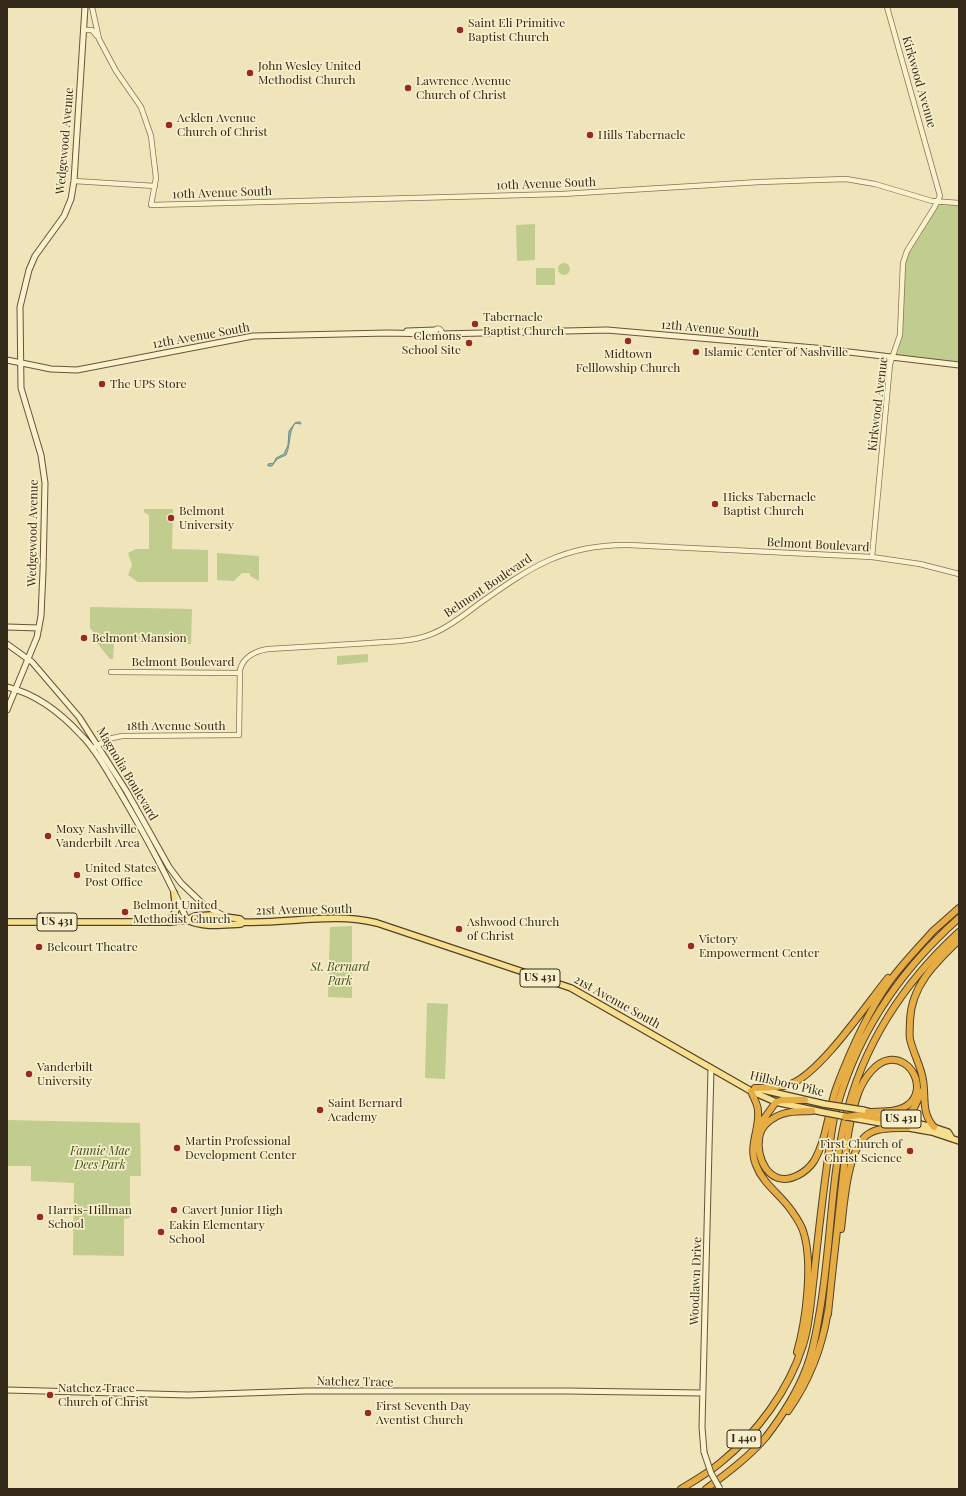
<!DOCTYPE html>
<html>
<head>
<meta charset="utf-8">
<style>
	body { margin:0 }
	#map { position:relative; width:966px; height:1496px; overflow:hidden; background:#efe4ba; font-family:"Playfair Display",serif }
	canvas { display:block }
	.frame { position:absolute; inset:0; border:8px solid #35291a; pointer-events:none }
</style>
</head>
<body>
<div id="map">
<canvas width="966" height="1496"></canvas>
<div class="frame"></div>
</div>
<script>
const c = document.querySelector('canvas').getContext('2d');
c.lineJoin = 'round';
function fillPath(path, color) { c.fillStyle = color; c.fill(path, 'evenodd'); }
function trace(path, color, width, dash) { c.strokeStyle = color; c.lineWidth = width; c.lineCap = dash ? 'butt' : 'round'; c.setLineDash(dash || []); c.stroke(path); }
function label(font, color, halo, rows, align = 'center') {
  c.font = font + ' "Playfair Display",serif'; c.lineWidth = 3.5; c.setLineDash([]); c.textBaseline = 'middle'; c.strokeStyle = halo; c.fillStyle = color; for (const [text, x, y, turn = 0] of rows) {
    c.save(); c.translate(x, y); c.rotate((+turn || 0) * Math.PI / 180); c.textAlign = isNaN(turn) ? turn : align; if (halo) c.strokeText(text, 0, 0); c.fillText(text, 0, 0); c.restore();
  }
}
const green = new Path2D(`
	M940 203 959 204V363L897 355 902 338 905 262 911 247Z
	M535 224V260L517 261 516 225Z
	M558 269a6 6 0 1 1 12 0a6 6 0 1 1-12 0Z
	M536 268H555V285H536Z
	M144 509H173L172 549 208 550V582H138L128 575 132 565 128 553 136 549H149V515L144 512Z
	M217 553 259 556V581L250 576V573H242L234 581 217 580Z
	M90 607 192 609 191 644 114 643 113 659H110L93 638V631L90 628Z
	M368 654V662L337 665V656Z
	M352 926V998L328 997 330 927Z
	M427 1003 448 1004 445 1079 425 1078Z
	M7 1120 140 1123 141 1176H130V1218L124 1219V1256L73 1255 74 1183 31 1181V1166H7Z`);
const water = new Path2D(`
	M300 422 301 424 295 423C288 433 291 444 286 455L277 459 272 466H268V464L274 463 276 458 284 454 288 445 289 431 295 423Z`);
const tertiary = new Path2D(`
	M92 7 99 39 116 71 141 107 151 136 156 178 151 205 562 194 760 182 846 179 875 184 932 201 959 203
	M83 30H92L97 36
	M74 181 155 186
	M434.5 332a3.5 3.5 0 1 1 7 0a3.5 3.5 0 1 1-7 0Z
	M872 557 890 364 900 335 903 263 907 251 934 208 940 196 887 7
	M111 672 240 673
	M95 747 108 739 122 736 239 735 240 670C243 657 256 651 268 649 302 647 337 645 371 643 392 641 415 642 434 633 451 626 465 614 480 603 531 567 564 544 629 545L872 557 920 564 959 574`);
const secondary = new Path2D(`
	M407 331 436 330
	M441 334 607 330 815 348 959 365
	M7 360 51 369 77 370 253 336 388 333 435 334
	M7 627 39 628
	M7 644 32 662 79 717 127 792 169 867 181 883 204 905 224 916
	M7 687C37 694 62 714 82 736 97 751 107 771 118 789 143 831 167 875 187 920
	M7 710 37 637 41 616 43 571 45 483 41 455 21 388 20 307 29 270 35 256 64 216 71 199 74 181 85 7
	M7 1390 188 1395 305 1391H567L702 1393
	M704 1452 702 1427 711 1069`);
const primary = new Path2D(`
	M187 920C204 928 222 925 241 924L243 922C287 924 334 912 377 923L571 988 751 1091 776 1102 822 1112
	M7 922H170L187 920 195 916 211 915 240 919 243 922
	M170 922 176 910 174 893
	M759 1089 824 1104
	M862 1110 936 1128 948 1132 951 1137
	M859 1119 932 1132 959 1141`);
const motorway = new Path2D(`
	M932 932 959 908
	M755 1088C766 1087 781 1088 791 1084 821 1072 866 1005 888 978
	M751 1091C753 1097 758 1104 758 1111 760 1129 748 1146 756 1165 763 1184 780 1194 791 1210 796 1217 802 1225 804 1234 813 1265 806 1321 797 1352
	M812 1111C795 1111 779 1111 766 1124 752 1137 759 1172 778 1178 791 1182 807 1172 814 1161 827 1139 828 1110 837 1086 851 1049 867 1013 890 981 903 963 919 947 934 930
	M860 1115 894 1121 903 1120 914 1108 922 1091
	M934 1127C921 1113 926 1097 923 1080 921 1066 913 1053 910 1039 909 1034 910 1027 910 1021 911 986 935 963 959 940
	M757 1128 776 1102 782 1100H805
	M841 1229C844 1206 847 1145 870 1133 880 1127 896 1128 907 1128
	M828 1314C832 1273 837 1233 841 1193 845 1160 847 1123 859 1091 864 1079 875 1062 889 1060 912 1057 927 1089 909 1104 899 1113 880 1111 868 1112
	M788 1411C810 1380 822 1349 828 1311
	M681 1489C694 1481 708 1473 720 1463 757 1433 789 1390 803 1345 810 1324 811 1298 814 1276 817 1244 821 1212 825 1180 828 1160 830 1138 834 1118 854 1038 898 972 959 918
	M706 1489C726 1474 749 1457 766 1437 782 1416 797 1393 806 1369 813 1352 816 1334 819 1316 831 1251 830 1184 845 1120 862 1046 904 982 959 932`);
const secondaryBridge = new Path2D(`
	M704 1452 711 1473 720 1489`);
const primaryBridge = new Path2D(`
	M824 1104 862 1110
	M822 1112 859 1119`);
const motorwayBridge = new Path2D(`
	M845 1117 860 1115`);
const markers = [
	[460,30,4,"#982b21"],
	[250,73,4,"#982b21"],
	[408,88,4,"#982b21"],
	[169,125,4,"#982b21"],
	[590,135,4,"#982b21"],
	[475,324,4,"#982b21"],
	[628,341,4,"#982b21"],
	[469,343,4,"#982b21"],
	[696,352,4,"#982b21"],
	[102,384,4,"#982b21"],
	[715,504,4,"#982b21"],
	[171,518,4,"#982b21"],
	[84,638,4,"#982b21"],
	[48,836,4,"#982b21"],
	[77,875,4,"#982b21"],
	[125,912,4,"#982b21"],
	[459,929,4,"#982b21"],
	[691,946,4,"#982b21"],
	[39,947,4,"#982b21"],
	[29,1074,4,"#982b21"],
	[320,1110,4,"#982b21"],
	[177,1148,4,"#982b21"],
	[910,1151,4,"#982b21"],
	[174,1210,4,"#982b21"],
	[40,1217,4,"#982b21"],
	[161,1232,4,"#982b21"],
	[50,1395,4,"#982b21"],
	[368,1413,4,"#982b21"]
];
const shields = [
	[57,922,40],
	[540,978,40],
	[901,1119,40],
	[744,1439,34]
];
const shieldNames = [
	["US 431",57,922],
	["US 431",540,978],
	["US 431",901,1119],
	["I 440",744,1439]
];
const poiNames = [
	["Saint Eli Primitive",468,23],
	["Baptist Church",468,37],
	["John Wesley United",258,66],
	["Methodist Church",258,80],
	["Lawrence Avenue",416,81],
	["Church of Christ",416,95],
	["Acklen Avenue",177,118],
	["Church of Christ",177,132],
	["Hills Tabernacle",598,135],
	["Tabernacle",483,317],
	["Baptist Church",483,331],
	["Clemons",461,336,"right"],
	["School Site",461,350,"right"],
	["Islamic Center of Nashville",704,352],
	["Midtown",628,354,"center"],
	["Felllowship Church",628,368,"center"],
	["The UPS Store",110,384],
	["Hicks Tabernacle",723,497],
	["Baptist Church",723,511],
	["Belmont",179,511],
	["University",179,525],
	["Belmont Mansion",92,638],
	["Moxy Nashville",56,829],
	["Vanderbilt Area",56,843],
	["United States",85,868],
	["Post Office",85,882],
	["Belmont United",133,905],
	["Methodist Church",133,919],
	["Ashwood Church",467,922],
	["of Christ",467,936],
	["Victory",699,939],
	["Empowerment Center",699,953],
	["Belcourt Theatre",47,947],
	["Vanderbilt",37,1067],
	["University",37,1081],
	["Saint Bernard",328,1103],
	["Academy",328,1117],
	["Martin Professional",185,1141],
	["Development Center",185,1155],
	["First Church of",902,1144,"right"],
	["Christ Science",902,1158,"right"],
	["Harris-Hillman",48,1210],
	["School",48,1224],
	["Cavert Junior High",182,1210],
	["Eakin Elementary",169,1225],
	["School",169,1239],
	["Natchez Trace",58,1388],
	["Church of Christ",58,1402],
	["First Seventh Day",376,1406],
	["Aventist Church",376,1420]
];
const streetNames = [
	["Kirkwood Avenue",919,82,74],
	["Wedgewood Avenue",65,141,-85],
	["10th Avenue South",546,184,-2],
	["10th Avenue South",222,193,-2],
	["12th Avenue South",710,329,5],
	["12th Avenue South",201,336,-10],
	["Kirkwood Avenue",878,404,-83],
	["Wedgewood Avenue",33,533,-89],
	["Belmont Boulevard",818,545,3],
	["Belmont Boulevard",488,586,-34],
	["Belmont Boulevard",183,662],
	["18th Avenue South",176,726],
	["Magnolia Boulevard",127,774,59],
	["21st Avenue South",304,910,-1],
	["21st Avenue South",617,1002,29],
	["Hillsboro Pike",787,1084,13],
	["Woodlawn Drive",696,1281,-88],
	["Natchez Trace",355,1382,1]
];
const parkNames = [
	["St. Bernard",340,967],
	["Park",340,981],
	["Fannie Mae",100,1151],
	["Dees Park",100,1165]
];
fillPath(green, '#c0cd8e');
fillPath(water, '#9fc0b9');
trace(water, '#678d87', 1);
trace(tertiary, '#877354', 6);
trace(secondary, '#685437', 7);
trace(primary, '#534129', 8);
trace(motorway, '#534129', 8);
trace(tertiary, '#faf1cd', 4.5);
trace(secondary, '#faf1cd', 5);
trace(primary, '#f6df8e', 5.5);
trace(motorway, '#e5ad44', 6);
trace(secondaryBridge, '#685437', 7, []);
trace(primaryBridge, '#534129', 8, []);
trace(motorwayBridge, '#534129', 8, []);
trace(secondaryBridge, '#faf1cd', 5);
trace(primaryBridge, '#f6df8e', 5.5);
trace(motorwayBridge, '#e5ad44', 6);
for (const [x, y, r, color] of markers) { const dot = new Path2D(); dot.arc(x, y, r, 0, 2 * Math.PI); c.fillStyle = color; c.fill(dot); trace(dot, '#f7eeca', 1.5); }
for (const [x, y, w] of shields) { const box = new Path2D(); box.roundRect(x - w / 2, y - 9, w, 18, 3); c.fillStyle = '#f7eeca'; c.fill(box); trace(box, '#35291a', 1); }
label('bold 11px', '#35291a', null, shieldNames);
label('12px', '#35291a', '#f7eeca', poiNames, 'left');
label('12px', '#35291a', '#f7eeca', streetNames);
label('italic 12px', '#41521f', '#f7eeca', parkNames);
</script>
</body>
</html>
